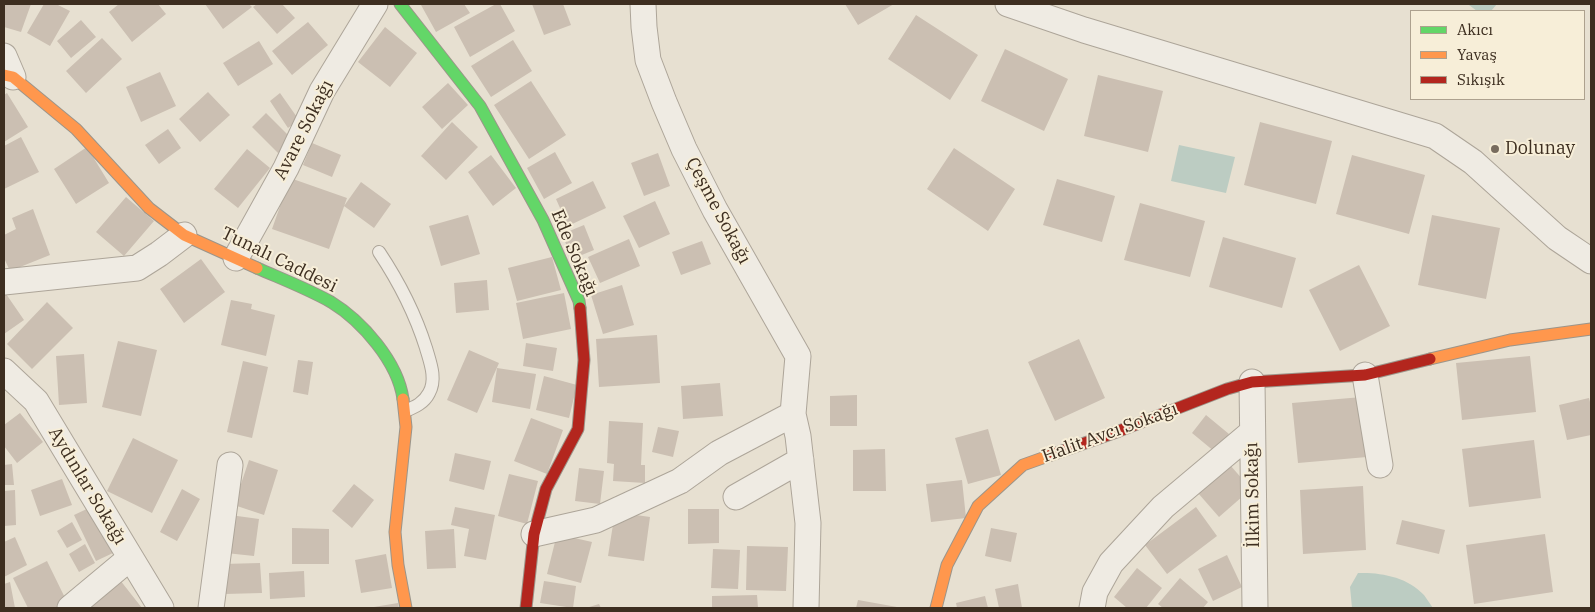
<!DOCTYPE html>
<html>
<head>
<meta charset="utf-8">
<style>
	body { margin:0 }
	#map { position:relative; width:1595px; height:612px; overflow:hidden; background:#e7e0d1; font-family:"IBM Plex Serif",serif }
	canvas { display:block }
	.frame { position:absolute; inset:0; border:5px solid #3d2e20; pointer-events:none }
	.legend { position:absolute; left:1410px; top:10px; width:175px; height:90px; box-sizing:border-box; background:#f7eed8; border:1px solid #ada18e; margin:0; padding:6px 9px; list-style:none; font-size:15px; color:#3d2e20 }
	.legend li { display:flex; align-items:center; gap:10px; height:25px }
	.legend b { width:25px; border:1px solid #ada18e }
</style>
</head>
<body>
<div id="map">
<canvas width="1595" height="612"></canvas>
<div class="frame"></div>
<ul class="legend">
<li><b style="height:6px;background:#63d668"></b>Akıcı</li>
<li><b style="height:6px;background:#ff974d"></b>Yavaş</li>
<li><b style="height:6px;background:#b3261e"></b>Sıkışık</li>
</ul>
</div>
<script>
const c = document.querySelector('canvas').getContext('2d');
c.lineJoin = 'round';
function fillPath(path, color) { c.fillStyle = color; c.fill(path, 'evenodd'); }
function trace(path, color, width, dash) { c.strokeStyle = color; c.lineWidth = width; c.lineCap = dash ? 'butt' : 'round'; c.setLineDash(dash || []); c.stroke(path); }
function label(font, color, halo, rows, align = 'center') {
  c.font = font + ' "IBM Plex Serif",serif'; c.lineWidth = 4; c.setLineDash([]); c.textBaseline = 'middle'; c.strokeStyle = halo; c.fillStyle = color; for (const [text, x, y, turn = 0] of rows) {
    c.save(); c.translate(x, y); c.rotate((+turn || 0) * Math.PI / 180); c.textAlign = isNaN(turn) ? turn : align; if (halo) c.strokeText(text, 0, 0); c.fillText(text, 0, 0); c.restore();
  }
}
const water = new Path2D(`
	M1470 4H1497L1491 11H1477L1469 5Z
	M1179 145 1235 157 1226 193 1171 181Z
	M1358 573C1380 572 1408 577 1424 595 1427 599 1430 604 1433 608H1352L1350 587Z`);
const building = new Path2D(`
	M4 4H31L21 32 4 27Z
	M44 4H56L70 11 50 46 27 33Z
	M119 4H158L166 14 132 42 109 12Z
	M205 4H249L252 7 223 29Z
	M257 4H282L295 18 277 34 253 7Z
	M423 4H464L470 13 436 32 421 5Z
	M496 4H500L515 31 470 57 454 27Z
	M532 4H563L571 25 544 35Z
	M845 4H894L858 25Z
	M916 15 978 55 950 100 888 59Z
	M81 20 96 37 71 58 57 41Z
	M308 22 328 45 292 75 272 51Z
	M385 27 417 53 390 87 358 62Z
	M102 38 122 59 86 93 66 71Z
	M513 40 532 71 491 97 471 66Z
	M259 41 273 64 238 86 223 63Z
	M1005 49 1068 79 1044 131 981 101Z
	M160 72 176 106 141 122 126 87Z
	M1098 75 1163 91 1148 152 1084 136Z
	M531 81 566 135 529 159 494 105Z
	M448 83 468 105 442 129 422 107Z
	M208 92 230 115 200 142 179 119Z
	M7 93 28 127 4 142V95Z
	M280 93 299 120 288 128 270 101Z
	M266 113 292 139 278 153 252 127Z
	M452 122 478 147 446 180 421 156Z
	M1260 122 1332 141 1316 204 1244 185Z
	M168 129 181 148 159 164 145 145Z
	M21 137 39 172 4 189V146Z
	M312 143 341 155 332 177 303 165Z
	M87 147 109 183 76 204 54 169Z
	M954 148 1015 189 988 231 927 189Z
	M247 149 270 168 238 208 214 189Z
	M555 152 572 183 544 199 527 168Z
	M658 153 670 186 644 196 631 163Z
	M491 155 516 188 493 206 468 172Z
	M1352 155 1425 175 1409 234 1336 214Z
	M290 178 347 198 329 249 272 229Z
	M1057 179 1115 196 1102 242 1043 225Z
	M593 181 606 208 568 226 556 199Z
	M361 182 391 204 374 228 344 206Z
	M126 197 154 221 124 256 96 232Z
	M655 201 670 234 639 248 623 216Z
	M1140 203 1205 221 1190 277 1124 260Z
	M33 209 50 255 10 271 4 258V235L16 229 12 218Z
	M468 215 480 254 441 266 429 226Z
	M1432 215 1500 228 1486 299 1418 285Z
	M584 225 594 250 572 259 562 234Z
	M1223 237 1296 258 1282 308 1209 287Z
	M629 239 640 266 600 283 588 257Z
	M702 241 711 264 681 275 672 252Z
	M552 257 561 290 517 301 508 268Z
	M201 259 225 292 184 323 160 289Z
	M1359 265 1390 326 1340 351 1309 290Z
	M487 280 489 310 456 313 454 283Z
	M622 285 634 325 603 334 591 295Z
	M4 291 24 320 4 334Z
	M564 293 571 329 523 339 516 303Z
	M231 300 252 304 251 309 275 315 266 356 221 345Z
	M47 302 73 328 32 369 7 344Z
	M657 335 660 383 599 387 596 339Z
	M1079 339 1105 398 1055 421 1028 362Z
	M118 341 157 350 141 416 102 407Z
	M526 343 557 348 553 371 523 366Z
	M469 350 499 363 477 413 447 400Z
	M84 354 87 403 59 405 56 356Z
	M1530 356 1536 412 1462 420 1456 363Z
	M298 360 313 362 308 395 293 392Z
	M243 361 268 367 252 438 227 432Z
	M497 368 536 374 530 409 492 402Z
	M544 376 577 385 569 418 536 410Z
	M720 383 723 416 683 419 681 386Z
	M857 395V426H830V396Z
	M1362 397 1367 457 1298 463 1292 403Z
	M1589 398 1591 406V435L1567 440 1559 405Z
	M20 413 43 442 17 463 4 446V425Z
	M1206 415 1229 434 1215 452 1192 433Z
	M531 418 563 430 547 474 514 461Z
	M609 421 643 423 641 465H645V483L613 481 614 464 607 463Z
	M658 427 679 431 673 457 652 452Z
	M988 429 1001 475 968 484 955 438Z
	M133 438 178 460 152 513 107 491Z
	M1534 440 1541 498 1469 507 1462 449Z
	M885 449 886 491H853V450Z
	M455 453 491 461 484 490 449 481Z
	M249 460 278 470 264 515 234 505Z
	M12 464 14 485H4V465Z
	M1230 465 1251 489 1219 517 1198 493Z
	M579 468 604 471 600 504 575 501Z
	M509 474 538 481 527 524 498 516Z
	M62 479 72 505 40 516 31 490Z
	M962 480 966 518 931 522 926 484Z
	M354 484 374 500 352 528 332 511Z
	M1363 486 1366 550 1303 554 1300 490Z
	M182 489 200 499 177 541 160 532Z
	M15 490 16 525 4 526V491Z
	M91 507 113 553 96 561 74 515Z
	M455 507 495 515 486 560 464 556 469 529 451 525Z
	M1196 507 1217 536 1167 574 1145 545Z
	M688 509H719V543L688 544Z
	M615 512 650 517 644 561 608 556Z
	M230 515 259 519 254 556 226 553Z
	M1402 520 1445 530 1439 554 1396 544Z
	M72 522 82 540 67 548 57 531Z
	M292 528 329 529V564H292Z
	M991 528 1017 533 1011 562 985 556Z
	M454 529 456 568 427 569 425 531Z
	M557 534 592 542 581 583 547 574Z
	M1545 534 1553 592 1474 604 1466 545Z
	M15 537 27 565 4 577V542Z
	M85 544 95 563 79 572 69 554Z
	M747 546 788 547 786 591 746 590Z
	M713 549 740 550 738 589 711 588Z
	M386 554 392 588 361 593 355 560Z
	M1227 555 1242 587 1213 601 1198 569Z
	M47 561 68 604 60 608H28L13 578Z
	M260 563 262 593 225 594 223 564Z
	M1137 568 1162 588 1146 608H1127L1114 597Z
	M304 571 305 597 270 599 269 573Z
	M1180 578 1208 602 1203 608H1163L1158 604Z
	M120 580 142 608H83Z
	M544 581 576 586 573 608 540 603Z
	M10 582 15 608H4V584Z
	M1018 584 1022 608H999L995 589Z
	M757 595 758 608H712V596Z
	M985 596 988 608H957L956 603Z
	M858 600 897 607V608H856Z
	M398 603 399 608H374V607Z
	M599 604 601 608H586Z`);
const lane = new Path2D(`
	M379 252C399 282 415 313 426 348 430 362 437 379 429 393 424 403 415 407 405 411`);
const street = new Path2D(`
	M643 4 644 27 648 60 664 102 684 149 715 210 798 356 793 414 798 436 808 523 806 608
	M1008 4 1084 30 1435 136 1473 162 1557 238 1591 261
	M4 56 13 77
	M236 258 286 168 322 91 375 4
	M4 282 137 268 159 254 184 235
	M4 371 36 401 161 608
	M1365 375 1380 465
	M1252 382 1255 608
	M736 497 801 460
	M534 534 596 520 680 481 719 453 793 414
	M70 608 130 558
	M211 608 230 465
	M1092 608 1095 592 1111 563 1163 507 1251 433`);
const fast = new Path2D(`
	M400 4 480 106 543 220 579 301 580 308
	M257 268C282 279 308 289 331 302 362 321 398 362 403 399`);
const slow = new Path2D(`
	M4 75 13 77 76 129 149 208 184 235 257 268
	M1430 359 1510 340 1591 329
	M403 399 406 427 395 532 398 565 406 608
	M936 608 947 565 978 506 1023 465 1051 455`);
const jam = new Path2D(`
	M1051 455 1119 431 1227 389 1252 382 1365 375 1430 359
	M526 608 534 534 546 489 578 429 584 360 580 308`);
const markers = [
	[1495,149,5,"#786c5e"]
];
const streetNames = [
	["Avare Sokağı",304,130,-63],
	["Çeşme Sokağı",718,211,62],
	["Ede Sokağı",574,253,67],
	["Tunalı Caddesi",279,260,26],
	["Halit Avcı Sokağı",1110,433,-20],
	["Aydınlar Sokağı",87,486,59],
	["İlkim Sokağı",1253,495,-91]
];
const poiNames = [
	["Dolunay",1505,149]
];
fillPath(water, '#bcccc2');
fillPath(building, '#cbbfb2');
trace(lane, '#ada599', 14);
trace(street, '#ada599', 27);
trace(fast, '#9c958a', 13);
trace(slow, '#9c958a', 13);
trace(jam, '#9c958a', 13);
trace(lane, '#efebe3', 12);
trace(street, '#efebe3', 25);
trace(fast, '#63d668', 11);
trace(slow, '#ff974d', 11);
trace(jam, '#b3261e', 11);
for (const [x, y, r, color] of markers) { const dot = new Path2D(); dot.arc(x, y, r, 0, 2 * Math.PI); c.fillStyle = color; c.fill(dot); trace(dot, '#f7eed8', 2); }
label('18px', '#3d2e20', '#f7eed8', streetNames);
label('18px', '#3d2e20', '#f7eed8', poiNames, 'left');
</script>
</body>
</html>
